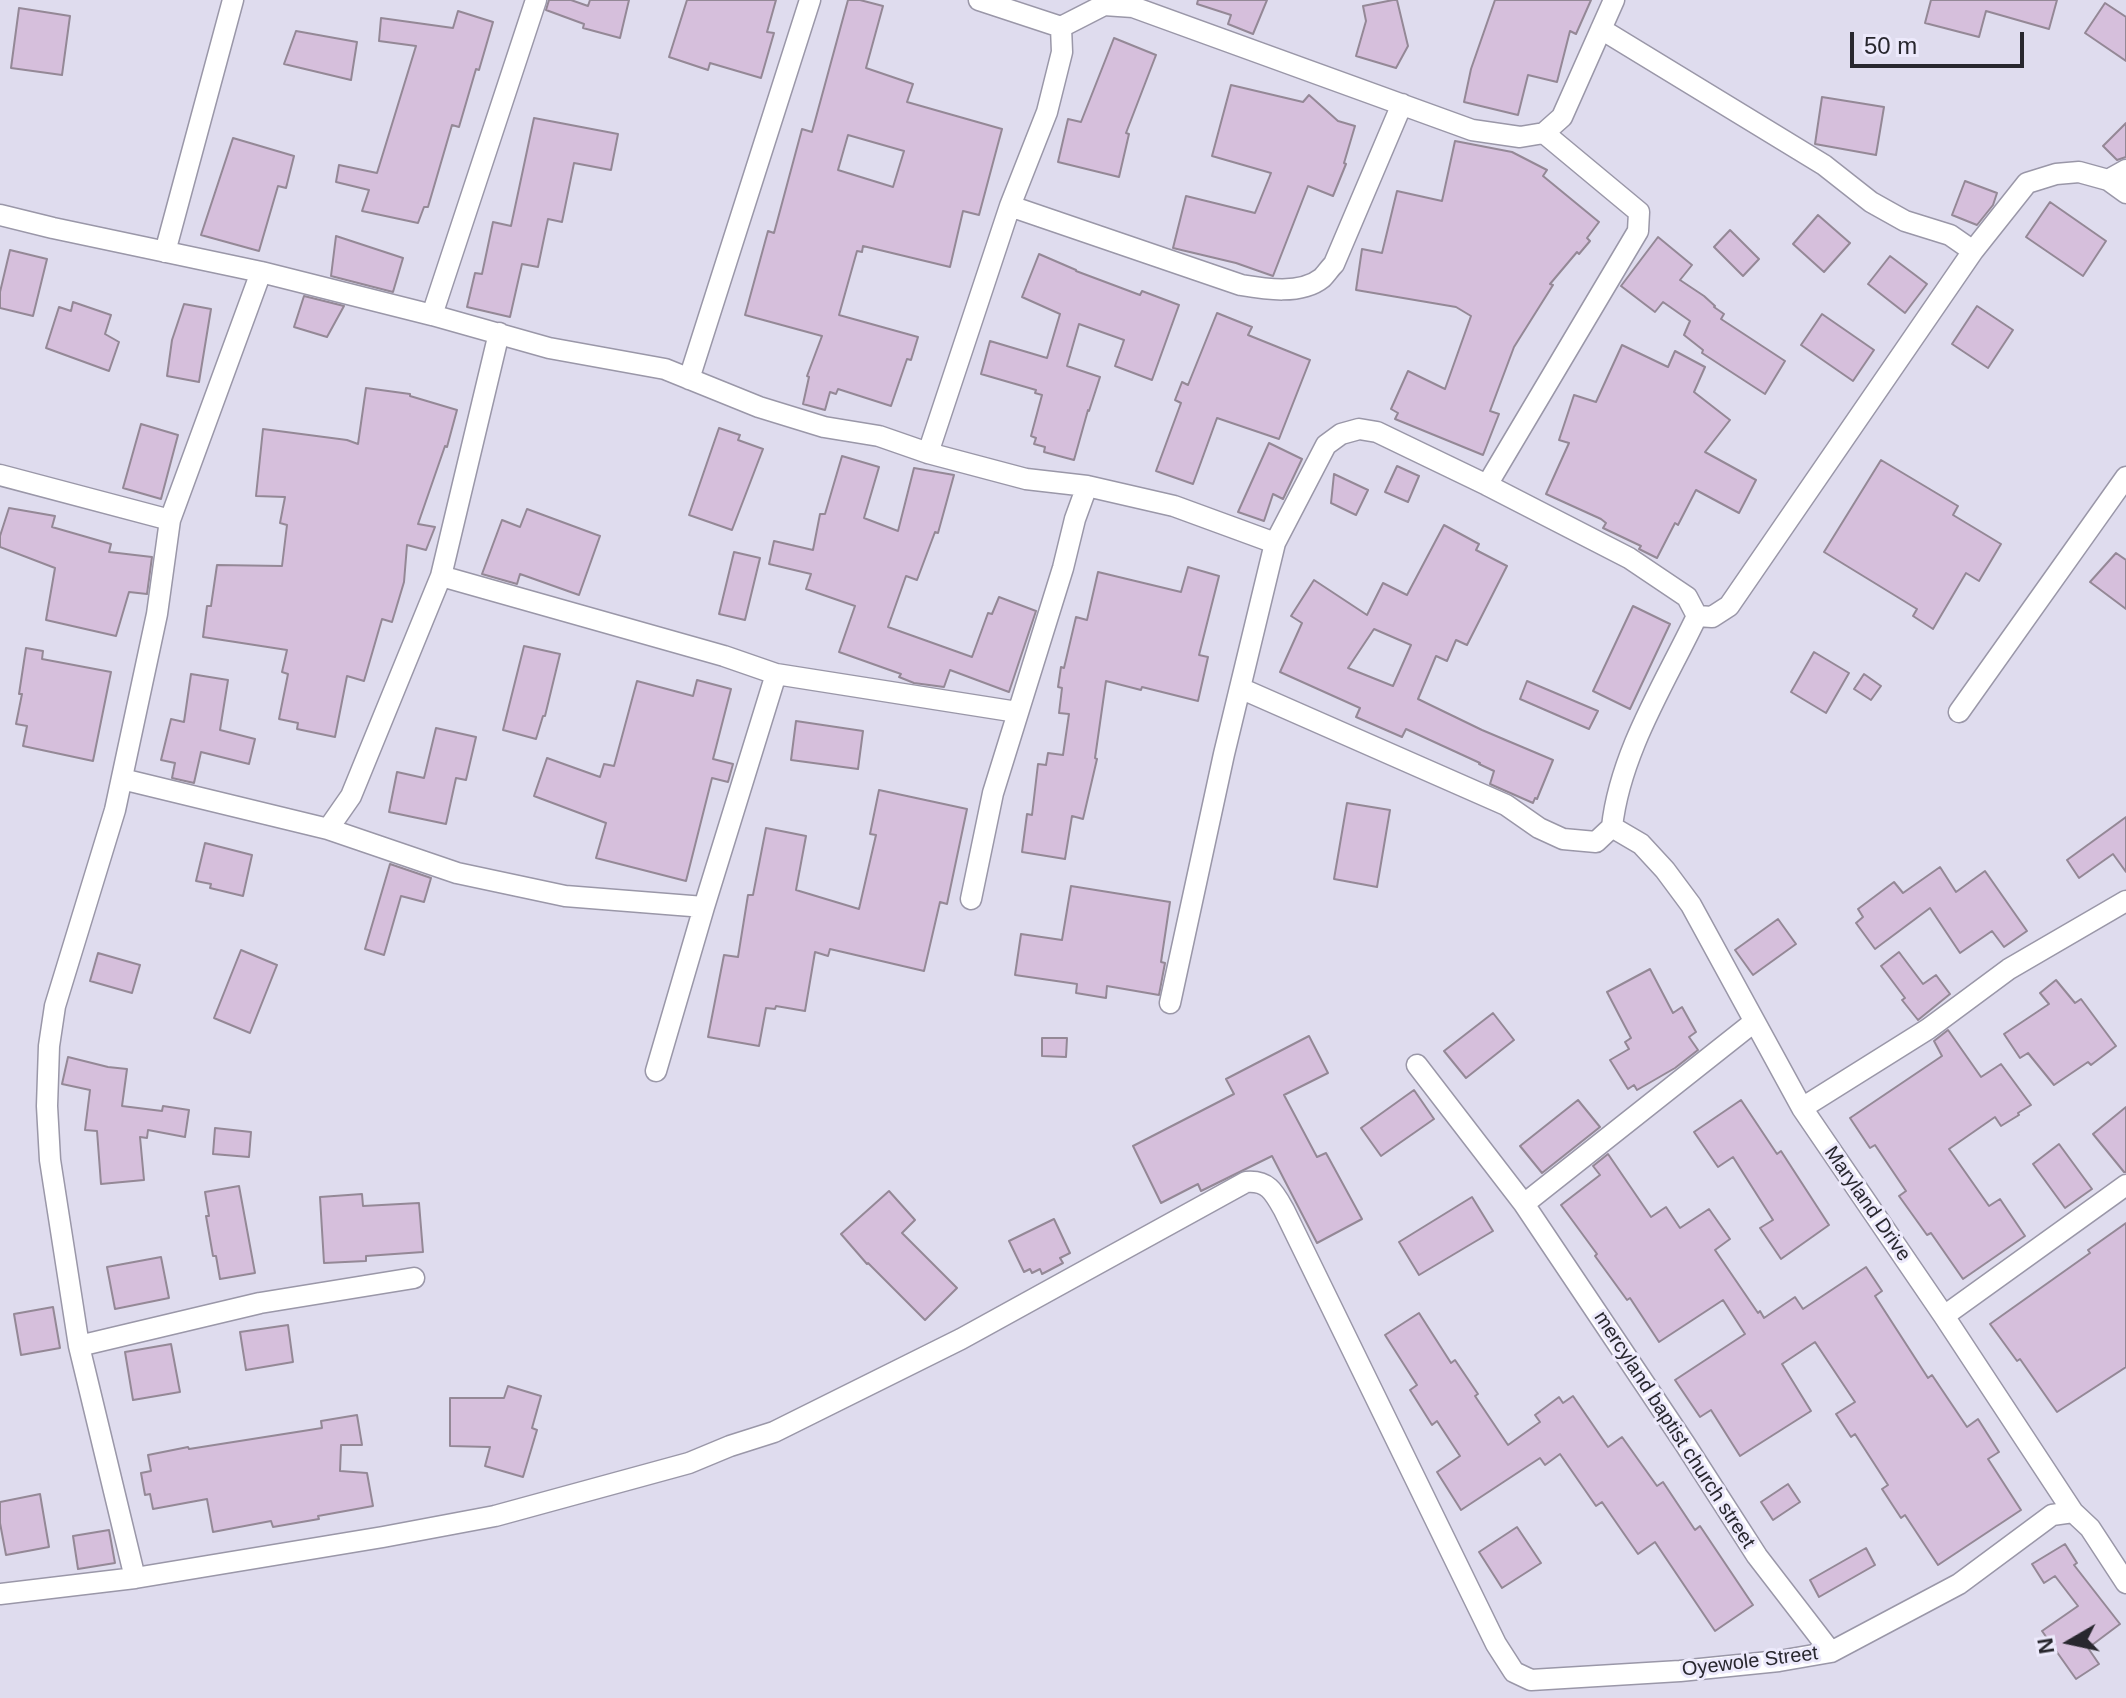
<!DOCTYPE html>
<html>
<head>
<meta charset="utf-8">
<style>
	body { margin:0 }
	#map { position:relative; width:2126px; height:1698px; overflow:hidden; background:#dfdcee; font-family:Arial,sans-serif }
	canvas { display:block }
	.north { position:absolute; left:2030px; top:1602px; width:80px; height:80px; -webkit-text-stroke:6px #ece9fb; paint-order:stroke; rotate:261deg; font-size:22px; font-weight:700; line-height:32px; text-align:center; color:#28272e }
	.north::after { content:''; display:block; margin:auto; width:28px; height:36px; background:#28272e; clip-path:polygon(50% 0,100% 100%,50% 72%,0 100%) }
	.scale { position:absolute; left:1850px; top:32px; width:174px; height:36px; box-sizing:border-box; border:4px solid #28272e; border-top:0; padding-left:10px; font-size:24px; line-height:28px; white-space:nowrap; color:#28272e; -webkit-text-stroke:6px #ece9fb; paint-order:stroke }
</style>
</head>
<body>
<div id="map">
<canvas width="2126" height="1698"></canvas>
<div class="north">N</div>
<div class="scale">50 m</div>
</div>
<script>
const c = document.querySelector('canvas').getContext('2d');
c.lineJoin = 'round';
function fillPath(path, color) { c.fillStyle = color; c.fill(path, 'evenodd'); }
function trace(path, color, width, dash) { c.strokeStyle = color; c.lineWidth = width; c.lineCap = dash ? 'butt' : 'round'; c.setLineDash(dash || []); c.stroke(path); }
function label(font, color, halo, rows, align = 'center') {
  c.font = font + ' Arial,sans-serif'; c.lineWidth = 6; c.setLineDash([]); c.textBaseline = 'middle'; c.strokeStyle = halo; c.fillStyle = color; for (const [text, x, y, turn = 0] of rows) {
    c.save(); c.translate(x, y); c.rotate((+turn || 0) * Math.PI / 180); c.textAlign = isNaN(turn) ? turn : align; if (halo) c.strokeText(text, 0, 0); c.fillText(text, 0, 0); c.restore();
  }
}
const building = new Path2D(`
	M549 0H571L588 6 590 0H629L620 38 583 28 584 24 546 10Z
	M687 0H776L767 32 774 33 761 78 710 63 708 70 669 57Z
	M848 0H860L883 6 866 68 913 84 907 102 1002 129 979 215 963 211 950 267 863 246 862 252 857 251 839 315 918 337 911 360 907 359 891 406 838 389 836 394 830 392 825 410 803 404 809 377 807 376 822 336 745 315 768 231 774 233 802 129 812 132ZM848 135 904 151 893 187 838 170Z
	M1198 0H1267L1253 34 1228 24 1231 15 1197 4Z
	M1393 0H1397L1408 46 1396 68 1356 56 1366 21 1363 6Z
	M1495 0H1591L1576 34 1570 31 1557 82 1528 75 1518 115 1464 102 1471 69Z
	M1931 0H2057L2049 29 1986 11 1979 37 1925 23Z
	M2105 3 2126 17V61L2085 33Z
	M19 8 70 16 62 75 11 68Z
	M458 11 493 22 479 70 476 69 459 127 452 125 428 207H424L418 223 362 211 369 190 336 182 339 165 377 173 416 46 379 41 381 18 453 28Z
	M296 31 357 42 351 80 284 64Z
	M1114 38 1156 55 1126 133 1129 134 1119 177 1058 162 1068 119 1081 122Z
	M1231 85 1303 102 1309 95 1338 121 1355 126 1344 163 1346 164 1333 196 1308 186 1273 276 1236 263 1173 248 1186 196 1255 213 1271 173 1212 156Z
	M1822 97 1884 107 1876 155 1815 144Z
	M534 118 618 134 611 170 574 163 562 222 548 219 538 267 522 264 510 317 467 307 475 273 482 274 493 222 511 226Z
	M2126 123V157L2117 160 2103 146Z
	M233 138 294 156 286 188 278 186 259 251 201 235Z
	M1455 141 1512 152 1547 170 1543 176 1599 222 1587 238 1590 241 1579 254 1577 252 1550 284 1553 285 1514 347 1490 411 1499 414 1483 455 1395 419 1398 413 1391 409 1408 371 1445 389 1471 316 1456 307 1356 290 1362 249 1382 253 1397 191 1442 201Z
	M1965 181 1997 193 1993 205 1977 225 1952 215Z
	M2050 202 2106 241 2083 276 2026 237Z
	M1818 215 1850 243 1824 272 1793 244Z
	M1730 230 1759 259 1743 276 1714 247Z
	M336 236 403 258 393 292 331 276Z
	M1658 237 1692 265 1680 280 1704 296 1715 306 1714 307 1724 314 1721 319 1785 361 1765 394 1702 353 1703 350 1684 335 1690 321 1663 302 1655 312 1621 286Z
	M10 250 47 259 33 316 0 308V292Z
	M1039 254 1076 270V271L1140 295 1142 291 1179 305 1152 380 1115 366 1124 340 1079 324 1067 366 1100 377 1089 411 1088 410 1074 460 1044 452 1045 447 1034 444 1036 438 1031 436 1042 395 1035 393 1036 390 981 374 990 341 1047 358 1060 314 1022 297Z
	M1890 256 1927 284 1905 313 1868 284Z
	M304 296 344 306 327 337 294 327Z
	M73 302 111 315 105 334 119 342 109 371 46 348 59 307 71 311Z
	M184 304 211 309 199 382 167 376 172 340Z
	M1977 306 2013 330 1988 368 1952 344Z
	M1217 313 1252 327 1248 335 1310 360 1279 439 1217 418 1193 484 1156 471 1181 403 1175 400 1182 382 1188 385Z
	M1822 314 1874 350 1853 381 1801 345Z
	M1622 345 1668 367 1675 351 1705 367 1694 392 1730 420 1705 452 1756 480 1739 513 1696 490 1678 525 1675 523 1657 558 1639 549 1641 546 1603 528 1606 523 1601 519 1546 494 1569 443 1559 440 1574 395 1596 402Z
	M366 388 410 394V396L457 410 447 447 445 446 418 524 435 527 426 550 407 545 404 582 392 622 382 619 364 681 347 676 335 737 297 729 298 723 279 719 288 674 282 672 287 650 203 637 207 606H211L217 565 282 566 287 525 280 523 285 497 256 496 263 429 347 440 358 444Z
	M141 424 178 435 161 499 123 488Z
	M719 428 740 435 738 440 763 449 732 530 689 515Z
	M1269 443 1302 459 1283 499 1273 494 1264 521 1238 512Z
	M842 456 879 467 864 518 898 531 914 468 954 475 938 533 935 532 917 580 906 576 888 627 972 657 988 613 992 614 999 597 1036 611 1009 692 950 670 944 687 914 683 899 677 901 674 839 652 855 606 806 589 811 574 769 564 774 541 813 550 820 514H825Z
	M1881 460 1958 506 1953 515 2001 544 1979 581 1966 573 1933 629 1913 616 1917 609 1824 552Z
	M1397 466 1419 476 1408 502 1385 492Z
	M1334 474 1368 490 1356 515 1331 503Z
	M9 508 55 516 52 527 111 544 109 552 152 557 147 594 129 592 116 636 46 620 55 568 0 547V536Z
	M527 509 600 536 579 595 520 574 517 584 482 574 502 520 520 527Z
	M1444 525 1479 544 1476 550 1507 566 1467 645 1456 640 1447 661 1436 656 1418 699 1482 730 1553 760 1537 799 1535 798 1533 803 1490 784 1494 771 1479 764 1480 763 1406 729 1402 737 1356 717 1360 708 1280 672 1302 623 1291 616 1314 580 1367 615 1383 583 1407 595ZM1374 629 1411 645 1393 686 1348 668Z
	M734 552 760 558 745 620 719 614Z
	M2116 553 2126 560V609L2090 582Z
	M1188 567 1219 576 1199 655 1208 657 1198 701 1142 687 1141 690 1106 681 1095 758 1097 759 1083 819 1072 816 1065 859 1022 852 1027 814 1032 815 1038 764 1046 765 1048 753 1063 755 1069 714 1059 713 1062 688 1058 687 1061 667 1064 668 1076 617 1087 620 1098 572 1181 592Z
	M1633 606 1670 624 1630 709 1593 691Z
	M524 646 560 654 545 716H543L536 739 503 730Z
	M26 648 43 651 42 659 111 672 93 761 23 746 27 726 16 724 22 694H19Z
	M1814 652 1849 673 1826 713 1791 692Z
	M191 674 228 680 220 730 255 739 249 764 201 752 194 783 172 778 175 763 161 760 171 719 184 722Z
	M1864 674 1881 686 1871 700 1854 689Z
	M697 680 731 689 713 759 733 764 728 782 712 778 686 881 596 858 606 823 534 796 547 758 600 777 604 764 614 766 637 681 693 696Z
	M1527 681 1598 711 1589 729 1520 699Z
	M796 721 863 731 858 769 791 760Z
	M436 728 476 737 466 780 456 778 446 824 389 812 397 772 424 778Z
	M879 790 967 809 947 904 940 902 924 971 830 949 828 956 815 952 805 1011 776 1006 775 1009 766 1008 759 1046 708 1037 724 955 738 957 748 895H753L766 828 806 836 796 890 859 909 876 835 870 834Z
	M1347 803 1390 810 1377 887 1334 879Z
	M2126 817V872L2113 854 2079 878 2067 860Z
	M205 843 252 855 243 896 210 888 211 884 196 881Z
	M390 864 431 878 424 902 401 896 384 955 365 949Z
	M1940 867 1956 892 1985 871 2027 931 2004 947 1992 931 1960 953 1930 908 1875 949 1856 923 1863 917 1858 909 1894 882 1903 893Z
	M1071 886 1170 902 1161 962 1165 963 1159 995 1107 986 1106 998 1076 993 1077 984 1015 975 1021 934 1062 940Z
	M1778 919 1796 944 1753 975 1735 950Z
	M241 950 277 965 250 1033 214 1018Z
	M1899 952 1923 984 1936 975 1950 994 1918 1020 1902 1000 1905 998 1881 966Z
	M98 953 140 965 132 993 90 981Z
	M1650 969 1673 1013 1682 1007 1696 1032 1689 1037 1698 1050 1675 1068 1637 1090 1634 1085 1628 1089 1610 1060 1629 1049 1625 1042 1631 1038 1607 992Z
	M2056 980 2075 1003 2081 999 2116 1046 2091 1065 2088 1062 2054 1085 2028 1053 2020 1058 2004 1034 2049 1004 2040 993Z
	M1493 1013 1514 1040 1466 1078 1444 1051Z
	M1948 1030 1981 1077 2001 1064 2031 1105 2018 1113 2019 1115 2001 1126 1995 1117 1949 1149 1989 1206 2000 1199 2025 1236 1963 1279 1931 1233 1927 1235 1899 1196 1906 1191 1875 1145 1870 1148 1850 1118 1942 1056 1934 1041Z
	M1309 1036 1328 1073 1284 1095 1317 1157 1326 1153 1362 1219 1317 1243 1272 1156 1201 1191 1198 1184 1161 1203 1133 1146 1234 1094 1226 1079Z
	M1042 1038H1067L1066 1057 1042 1056Z
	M68 1057 108 1067 127 1069 122 1106 162 1111 163 1106 189 1110 185 1137 148 1130 147 1138 140 1137 144 1180 101 1184 97 1131 85 1130 90 1090 62 1084Z
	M1414 1090 1434 1119 1381 1156 1361 1128Z
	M1578 1100 1600 1127 1542 1173 1520 1146Z
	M1741 1100 1777 1154 1781 1151 1829 1225 1781 1259 1760 1228 1773 1220 1733 1157 1718 1167 1694 1132Z
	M2126 1107V1172H2124L2093 1134Z
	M215 1128 251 1132 249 1157 213 1154Z
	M2059 1144 2092 1189 2065 1208 2033 1164Z
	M1608 1154 1651 1217 1666 1207 1680 1228 1709 1209 1730 1239 1715 1250 1758 1313 1760 1311 1764 1318 1795 1297 1803 1309 1866 1267 1882 1291 1875 1296 1928 1378 1932 1375 1967 1427 1978 1419 1999 1452 1988 1459 2021 1510 1938 1565 1905 1515 1901 1518 1882 1489 1888 1485 1855 1434 1851 1437 1836 1414 1855 1402 1815 1342 1782 1364 1811 1411 1740 1456 1711 1410 1700 1417 1675 1380 1745 1334 1723 1300 1659 1342 1630 1298 1627 1300 1595 1256 1597 1254 1561 1205 1600 1175 1593 1166Z
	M239 1186 255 1273 220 1279 216 1256H213L206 1216H209L205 1192Z
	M889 1191 915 1220 902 1233 957 1288 925 1320 868 1263 867 1264 841 1234Z
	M362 1194 363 1206 419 1203 423 1252 366 1256V1261L324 1263 320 1197Z
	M1472 1197 1493 1231 1419 1275 1399 1242Z
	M1054 1219 1070 1253 1060 1258 1063 1263 1042 1274 1040 1269 1032 1273 1030 1269 1024 1272 1009 1241Z
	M2126 1223V1367L2057 1412 2020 1359 2017 1361 1990 1324 2090 1253 2088 1250Z
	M161 1257 169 1298 115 1309 107 1267Z
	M53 1307 60 1348 21 1355 14 1314Z
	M1419 1313 1451 1363 1455 1360 1478 1394 1475 1396 1508 1445 1540 1422 1535 1415 1559 1397 1563 1403 1573 1396 1608 1447 1622 1437 1657 1486 1663 1482 1695 1530 1700 1526 1753 1605 1715 1631 1655 1542 1638 1554 1602 1502 1596 1506 1560 1454 1545 1465 1540 1458 1461 1510 1437 1472 1460 1456 1437 1421 1432 1425 1410 1390 1417 1385 1385 1335Z
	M288 1325 293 1362 246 1370 240 1332Z
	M171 1344 180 1392 133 1400 125 1352Z
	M508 1386 541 1396 532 1428 537 1430 523 1477 485 1466 490 1447 450 1446V1398H504Z
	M357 1415 362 1445H341L340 1471 367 1473 373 1506 318 1516 319 1519 273 1527 271 1521 213 1532 207 1499 153 1509 150 1494 145 1495 141 1473 151 1471 148 1455 188 1447 189 1449 322 1428 321 1421Z
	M1788 1484 1800 1502 1773 1520 1761 1502Z
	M40 1494 49 1547 6 1555 0 1523V1502Z
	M1517 1527 1541 1563 1502 1588 1479 1552Z
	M109 1530 115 1563 78 1569 73 1536Z
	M2065 1544 2077 1563 2074 1565 2120 1624 2088 1648 2099 1664 2076 1679 2042 1631 2078 1606 2055 1576 2044 1583 2032 1564Z
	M1866 1548 1875 1565 1819 1597 1810 1580Z`);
const street = new Path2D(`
	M979 0 1061 27
	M1601 29 1824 165 1871 202 1905 221 1950 235 1973 251
	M2108 180 2126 193
	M1010 206 1241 285C1265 289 1301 295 1322 278 1326 274 1330 268 1334 264L1402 104
	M0 215 53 228 261 272 432 315 549 348 665 369 759 407 824 427 879 436 928 453 1026 479 1087 486 1174 506 1275 543
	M165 252 233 0
	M432 315 536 0
	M689 379 810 0
	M928 453 1010 206 1047 112 1062 52 1061 27 1104 5 1133 7 1472 130 1520 137 1544 133 1562 117 1614 0
	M0 475 170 520
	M1487 485 1638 231 1639 212 1544 133
	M441 576 724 656 776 674 1017 712
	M1697 616 1712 617 1729 606 1973 251 2027 183 2056 174 2079 172 2108 180 2126 170
	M1240 688 1506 805 1539 828 1563 839 1596 842 1612 827C1620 753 1665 683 1697 616
	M1959 712 2126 477
	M122 779 328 829 351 796 441 576 499 333
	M1612 827 1641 844 1665 870 1691 905 1802 1108 1944 1316 2073 1512 2090 1528 2126 1583
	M328 829 457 873 565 896 704 907
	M971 899 993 793 1063 568 1075 519 1087 486
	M1170 1003 1224 754 1275 543 1326 445 1341 434 1359 429 1377 432 1487 485 1629 558 1687 597 1697 616
	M1417 1065 1524 1204 1685 1444 1757 1556 1831 1652
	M656 1071 704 907 776 674
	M1802 1108 1928 1029 2009 969 2126 901
	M1524 1204 1754 1022
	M1944 1316 2126 1185
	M79 1346 260 1303 414 1278
	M135 1578 79 1346 50 1160 47 1106 49 1046 55 1006 115 810 157 614 170 520 261 272
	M0 1594 135 1578 383 1537 495 1516 689 1463 730 1446 774 1432 961 1339 1246 1182C1268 1180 1274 1192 1284 1210L1496 1644 1514 1672 1531 1680 1680 1671 1779 1661 1831 1652 1959 1584 2052 1515 2073 1512`);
const streetNames = [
	["Maryland Drive",1867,1204,55],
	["mercyland baptist church street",1674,1430,57],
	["Oyewole Street",1750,1662,-7]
];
fillPath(building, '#d6bfdc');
trace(building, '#948896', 2);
trace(street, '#9a97a8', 23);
trace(street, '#fff', 20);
label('20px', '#28272e', '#ece9fb', streetNames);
</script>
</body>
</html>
